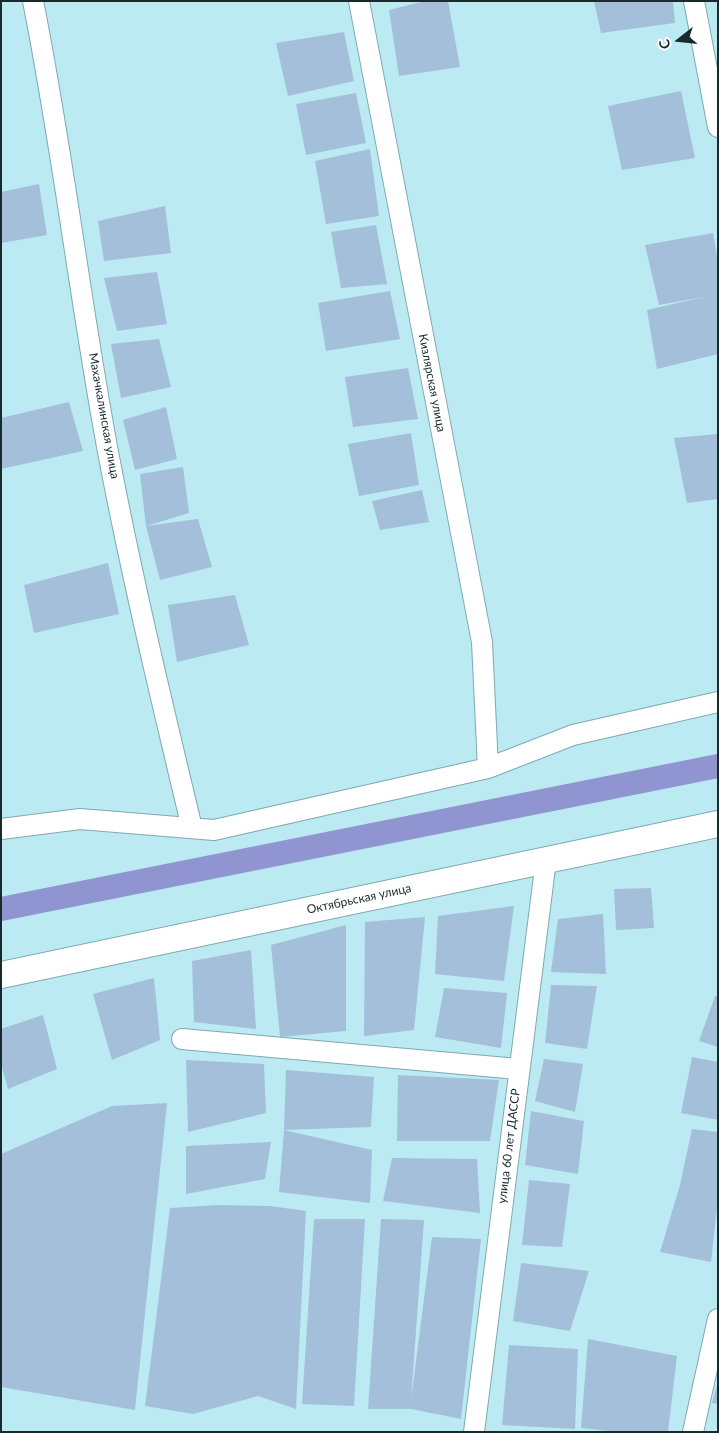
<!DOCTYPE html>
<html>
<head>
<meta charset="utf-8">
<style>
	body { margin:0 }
	#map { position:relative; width:719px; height:1433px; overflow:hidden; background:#bceaf3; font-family:Lato,sans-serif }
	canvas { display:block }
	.frame { position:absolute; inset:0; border:2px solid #182a2d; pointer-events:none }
	.north { position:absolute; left:654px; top:15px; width:50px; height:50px; -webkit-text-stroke:4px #fff; paint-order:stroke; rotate:254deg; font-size:14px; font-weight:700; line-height:20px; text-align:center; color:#182a2d }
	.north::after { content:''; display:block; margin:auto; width:18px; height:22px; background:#182a2d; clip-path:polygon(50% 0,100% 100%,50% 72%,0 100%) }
</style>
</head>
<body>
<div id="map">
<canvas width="719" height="1433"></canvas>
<div class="frame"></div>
<div class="north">С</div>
</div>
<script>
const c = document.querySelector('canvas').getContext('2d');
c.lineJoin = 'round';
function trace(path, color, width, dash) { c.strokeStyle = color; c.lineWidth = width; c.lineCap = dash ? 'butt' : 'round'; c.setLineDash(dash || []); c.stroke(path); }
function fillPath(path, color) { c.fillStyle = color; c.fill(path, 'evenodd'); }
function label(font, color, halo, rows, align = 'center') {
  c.font = font + ' Lato,sans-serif'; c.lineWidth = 4; c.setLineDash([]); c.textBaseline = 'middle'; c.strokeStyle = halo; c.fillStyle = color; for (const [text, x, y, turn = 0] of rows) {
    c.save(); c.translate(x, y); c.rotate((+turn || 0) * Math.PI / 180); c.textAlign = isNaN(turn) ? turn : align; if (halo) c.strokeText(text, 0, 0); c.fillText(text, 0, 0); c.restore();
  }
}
const canal = new Path2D(`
	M1 909 718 766`);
const building = new Path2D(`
	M425 1H448L460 67 399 76 389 10Z
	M594 1H673L675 23 601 33Z
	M344 32 354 81 288 96 276 43Z
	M681 91 695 158 622 170 608 106Z
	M356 93 366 143 306 155 296 104Z
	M370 149 379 216 326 224 315 161Z
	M39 184 47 235 1 243V192Z
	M165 206 171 253 104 261 98 221Z
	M376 225 387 284 341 288 331 232Z
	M713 233 718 262V354L657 369 647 310 704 297 659 305 645 245Z
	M157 272 167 324 117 331 104 278Z
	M390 291 400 339 326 351 318 303Z
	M159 339 171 387 121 398 111 344Z
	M408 368 418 419 353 427 345 377Z
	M69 402 83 451 1 469V418Z
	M166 407 177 459 135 470 123 420Z
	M411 433 419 485 359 496 348 444Z
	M718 434V499L687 503 674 438Z
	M183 467 189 513 146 526 140 474Z
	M422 490 429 522 380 530 372 501Z
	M198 519 212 567 160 580 146 526Z
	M108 563 119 614 34 633 24 585Z
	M235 595 249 645 177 662 168 605Z
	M651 888 654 928 616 930 614 889Z
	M514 906 504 981 435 974 438 916Z
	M603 914 606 974 551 972 558 919Z
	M425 917 414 1030 364 1036 365 922Z
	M346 925V1031L280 1037 271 945Z
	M251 950 256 1029 194 1022 192 961Z
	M154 978 160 1040 112 1060 93 994Z
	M551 985 597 986 587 1049 545 1043Z
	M444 988 507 993 501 1048 435 1037Z
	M715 996H718V1047L699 1041Z
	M43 1015 57 1069 8 1089 1 1064V1029Z
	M692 1057 718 1062V1120L681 1113Z
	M544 1059 583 1064 575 1112 535 1101Z
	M186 1060 264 1064 266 1113 188 1132Z
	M286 1070 374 1077 371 1127 284 1130Z
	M398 1075 499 1080 490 1141H397Z
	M167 1103 135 1410 1 1387V1154L112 1106Z
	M531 1111 584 1121 578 1174 525 1165Z
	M692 1129 718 1132V1199L711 1262 660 1252 680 1185Z
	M284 1130 372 1150 370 1203 279 1192Z
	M271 1142 265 1179 186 1194V1146Z
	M392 1158 477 1159 480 1213 383 1201Z
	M529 1180 570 1184 562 1247 522 1245Z
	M217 1205 270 1206 306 1211 296 1409 258 1396 193 1414 145 1406 170 1208Z
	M314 1219H365L354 1406 302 1404Z
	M381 1219 424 1220 411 1400 432 1237 481 1239 461 1419 411 1409H368Z
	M521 1263 589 1271 570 1331 513 1321Z
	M588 1339 677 1356 668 1432H619L581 1428Z
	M509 1345 578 1349 575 1429 502 1425Z
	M717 1385H718V1404L712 1403Z`);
const minor = new Path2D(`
	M33 1C63 151 80 302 108 452 132 578 162 703 192 828
	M359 1 482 642 488 768
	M694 1 718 127
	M1 829 80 819 214 830 488 768 573 735 718 702
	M182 1039 518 1069
	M474 1432 546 860
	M693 1432 718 1319`);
const tertiary = new Path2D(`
	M1 975 718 824`);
const streetNames = [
	["Кизлярская улица",432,383,79],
	["Махачкалинская улица",104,416,80],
	["Октябрьская улица",359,899,-12],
	["улица 60 лет ДАССР",509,1146,-83]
];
trace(canal, '#9094d1', 24);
fillPath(building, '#a3bfda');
trace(minor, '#7da9b2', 22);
trace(tertiary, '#7da9b2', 28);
trace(minor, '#fff', 20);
trace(tertiary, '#fff', 26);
label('12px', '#182a2d', '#fff', streetNames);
</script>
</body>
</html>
